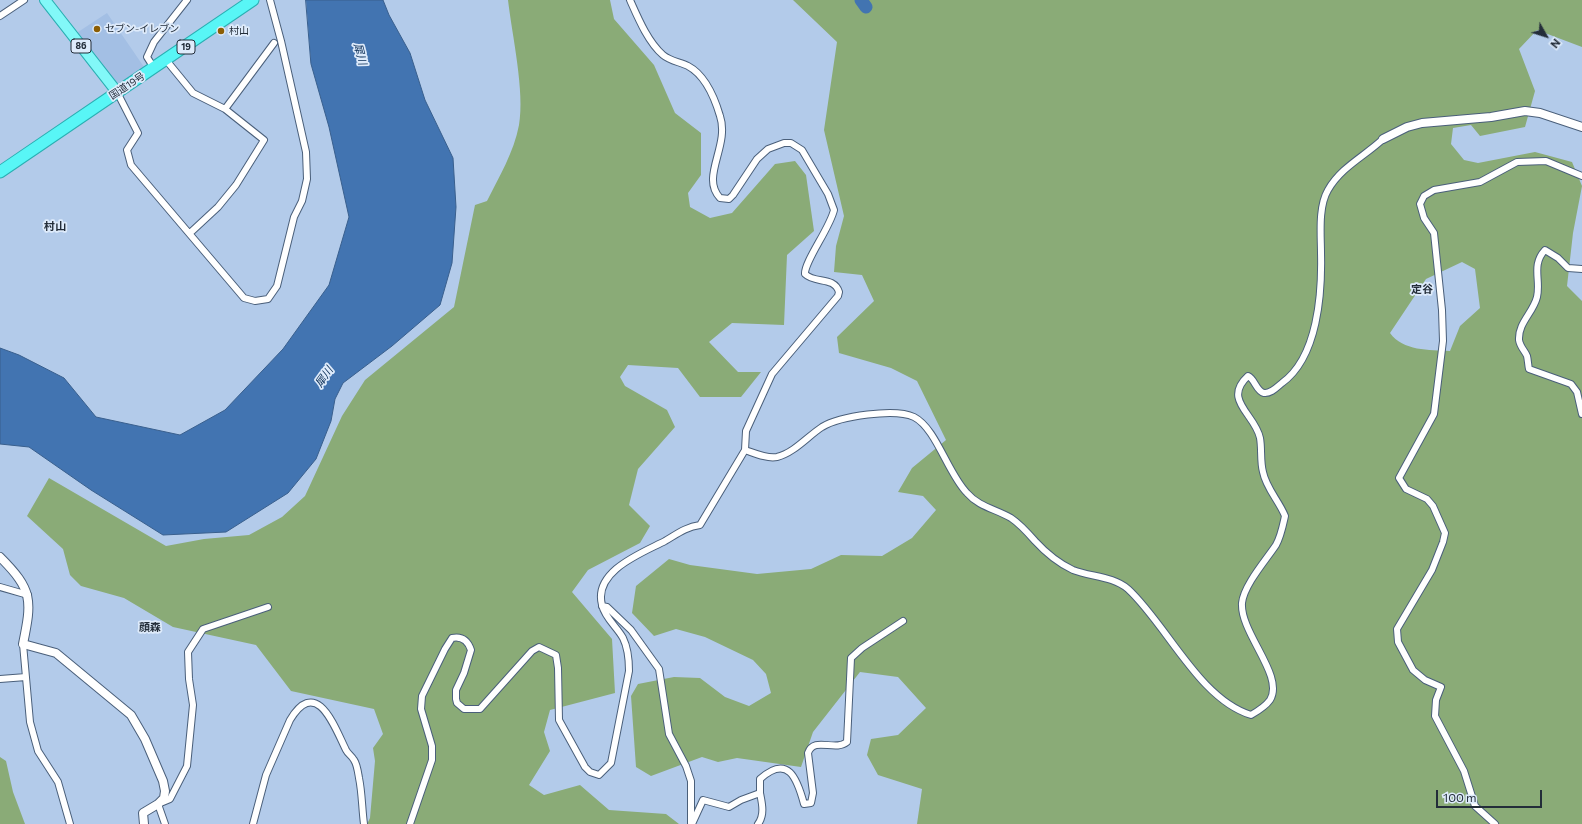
<!DOCTYPE html>
<html>
<head>
<meta charset="utf-8">
<style>
	body { margin:0 }
	#map { position:relative; width:1582px; height:824px; overflow:hidden; background:#b3cbea; font-family:Commissioner,sans-serif }
	canvas { display:block }
	.north { position:absolute; left:1526px; top:16px; width:40px; height:40px; -webkit-text-stroke:3px #deebfb; paint-order:stroke; rotate:129deg; font-size:11px; font-weight:700; line-height:16px; text-align:center; color:#232d39 }
	.north::after { content:''; display:block; margin:auto; width:14px; height:18px; background:#232d39; clip-path:polygon(50% 0,100% 100%,50% 72%,0 100%) }
	.scale { position:absolute; left:1436px; top:790px; width:106px; height:18px; box-sizing:border-box; border:2px solid #232d39; border-top:0; padding-left:5px; font-size:12px; line-height:14px; white-space:nowrap; color:#232d39; -webkit-text-stroke:3px #deebfb; paint-order:stroke }
</style>
</head>
<body>
<div id="map">
<canvas width="1582" height="824"></canvas>
<div class="north">N</div>
<div class="scale">100 m</div>
</div>
<script>
const c = document.querySelector('canvas').getContext('2d');
c.lineJoin = 'round';
function fillPath(path, color) { c.fillStyle = color; c.fill(path, 'evenodd'); }
function trace(path, color, width, dash) { c.strokeStyle = color; c.lineWidth = width; c.lineCap = dash ? 'butt' : 'round'; c.setLineDash(dash || []); c.stroke(path); }
function label(font, color, halo, rows, align = 'center') {
  c.font = font + ' Commissioner,"Noto Sans JP",sans-serif'; c.lineWidth = 3.5; c.setLineDash([]); c.textBaseline = 'middle'; c.strokeStyle = halo; c.fillStyle = color; for (const [text, x, y, turn = 0] of rows) {
    c.save(); c.translate(x, y); c.rotate((+turn || 0) * Math.PI / 180); c.textAlign = isNaN(turn) ? turn : align; if (halo) c.strokeText(text, 0, 0); c.fillText(text, 0, 0); c.restore();
  }
}
const built = new Path2D(`
	M107 13 144 67 116 86 75 34Z`);
const green = new Path2D(`
	M508 0H610L614 19 654 65 675 113 701 133V175L688 193 690 207 710 218 732 213 775 164 795 161 806 175 814 231 787 255 784 325 732 323 709 342 738 372H761L741 397H700L678 368 628 365 620 377 625 386 667 410 675 427 638 469 629 505 650 526 640 543 588 570 572 592 612 639 615 693 550 710 544 732 550 751 529 785 544 795 580 785 609 810 666 814 679 824H367L370 818 375 761 373 748 383 734 374 709 291 691 256 645 173 627 124 598 81 586 70 575 63 549 27 516 49 478 166 546 204 539 249 535 282 517 305 496 342 416 365 380 454 307 475 205 487 201C499 177 514 152 519 125 525 92 512 35 508 0Z
	M793 0H1582V47L1537 30 1519 49 1535 91 1525 127 1480 136 1471 125 1453 128 1451 144 1464 160 1478 163 1535 152 1572 162 1582 186 1573 233 1567 286 1582 301V824H917L922 789 878 775 867 755 871 739 898 735 926 708 898 677 860 672 813 732 801 767 737 758 718 762 702 757 651 776 636 767 631 696 638 684 674 677 700 678 725 697 749 706 771 693 766 674 753 660 705 637 676 629 654 636 632 613 636 586 669 559 690 565 757 574 811 569 841 555 882 556 912 538 936 510 923 496 898 492 912 468 946 440 917 381 891 368 839 353 837 337 874 301 862 275 834 272 836 246 844 216 824 130 837 42ZM1462 262 1475 269 1480 308 1460 326 1450 351C1429 350 1403 351 1390 333L1426 279Z
	M0 757 6 761 13 792 25 824H0Z`);
const water = new Path2D(`
	M306 0H383L389 15 410 53 425 100 453 158 456 207 452 263 440 305 392 346 343 383 335 399 331 421 316 459 288 493 226 532 163 535 91 490 29 447 0 444V348L19 355 64 378 96 417 180 435 225 410 283 349 329 285 349 217 329 127 311 64Z`);
const river = new Path2D(`
	M861 0 866 7`);
const minor = new Path2D(`
	M0 16 24 0
	M166 60 193 93 225 109 264 140 236 185 218 207 190 233
	M154 68 147 57 154 42 187 0
	M117 92 138 133 127 150 131 165 244 298 255 301 268 299 277 286 294 217 302 201 307 179 306 152 281 41 270 0
	M225 109 274 43
	M1582 269 1568 268 1558 258 1545 250C1531 265 1541 280 1537 297 1533 313 1518 323 1519 340 1520 347 1525 351 1527 356 1528 360 1528 365 1529 369L1571 384 1577 392 1582 414
	M745 450C754 453 767 459 777 457 794 453 808 436 822 427 840 416 895 408 914 417 936 428 948 474 967 493 979 507 996 509 1011 518 1020 524 1028 533 1035 541 1046 553 1058 563 1073 570 1091 577 1113 576 1128 589 1167 625 1199 699 1251 715 1258 711 1265 707 1270 700 1285 676 1240 633 1242 603 1244 585 1266 560 1276 545 1281 536 1283 525 1285 516 1279 501 1266 488 1263 472 1260 461 1262 449 1260 438 1255 414 1222 400 1248 376 1255 379 1256 391 1264 393 1271 394 1277 387 1282 383 1318 357 1322 293 1321 253 1321 235 1318 207 1328 190 1341 167 1365 156 1383 139
	M0 587 28 595
	M602 606 607 607 631 630 659 669 669 734 686 766 691 781V823
	M23 644 30 722 38 751 58 782 70 824
	M0 679 26 677
	M165 824 158 804 170 799 187 766 193 705 189 679 188 652 203 629 268 607
	M253 824 266 775 290 720C317 675 335 728 346 750 348 754 352 756 354 760 357 764 358 772 359 778 362 792 362 809 364 824
	M410 824 432 760V746L421 709 422 696 445 649 452 638C462 636 468 641 471 650L464 673 456 690V699L457 703 464 709H480L532 651 539 647 556 655 558 668 559 720 585 767 590 772 599 775 611 763 629 671C629 661 628 648 623 638 617 627 605 618 602 605 593 571 642 553 665 541 677 534 686 527 700 525L745 450 746 431 772 374 838 296 839 292C834 276 815 284 805 274 804 262 830 228 834 210L828 194 802 150 791 143H784L768 149 757 159 733 195 729 199 720 198C700 177 730 146 720 116 715 99 705 75 688 66 680 62 670 61 663 55 648 42 638 18 630 0
	M692 824 703 800 729 807 741 800 760 793V779C788 754 797 778 804 804L811 803 813 793 808 753C814 736 835 752 847 742L851 658 862 648 903 621
	M758 824C765 815 762 803 760 793
	M1495 824 1475 806 1464 771 1435 716 1436 700 1441 687 1425 680 1413 670 1398 642 1397 629 1432 570 1443 542 1445 533 1433 506 1427 499 1406 489 1399 478 1434 414 1443 341 1442 310 1434 233 1424 218 1420 204 1424 196 1434 190 1480 182 1517 162 1546 161 1582 176`);
const tertiary = new Path2D(`
	M1383 139 1407 127 1422 123 1491 117 1525 111 1540 113 1582 127
	M0 557C33 590 32 600 23 644L56 653 131 715 145 739 163 781 165 791 164 798 158 804 143 813 144 824`);
const primary = new Path2D(`
	M45 0 117 92`);
const trunk = new Path2D(`
	M0 172C84 114 169 58 253 0`);
const markers = [
	[97,29,4,"#8c5e04"],
	[221,31,4,"#8c5e04"]
];
const shields = [
	[81,46,20],
	[186,47,18]
];
const shieldNames = [
	["86",81,46],
	["19",186,47]
];
const poiNames = [
	["セブン-イレブン",105,29],
	["村山",229,31]
];
const streetNames = [
	["国道19号",127,86,-33]
];
const waterNames = [
	["犀川",360,54,75],
	["犀川",324,377,-55]
];
const neighbourhoodNames = [
	["村山",55,226],
	["定谷",1422,289],
	["顔森",150,627]
];
fillPath(built, '#a3bfe4');
fillPath(green, '#8aab77');
fillPath(water, '#4274b1');
trace(water, '#395f8d', 1);
trace(river, '#4274b1', 13);
trace(minor, '#4a5f7a', 8);
trace(tertiary, '#4a5f7a', 10);
trace(primary, '#2aaeb2', 12);
trace(trunk, '#2aaeb2', 13);
trace(minor, '#fff', 6);
trace(tertiary, '#fff', 8);
trace(primary, '#82f8f8', 10);
trace(trunk, '#58f6f6', 11);
for (const [x, y, r, color] of markers) { const dot = new Path2D(); dot.arc(x, y, r, 0, 2 * Math.PI); c.fillStyle = color; c.fill(dot); trace(dot, '#deebfb', 1.5); }
for (const [x, y, w] of shields) { const box = new Path2D(); box.roundRect(x - w / 2, y - 7, w, 14, 3); c.fillStyle = '#deebfb'; c.fill(box); trace(box, '#232d39', 1); }
label('bold 9px', '#232d39', null, shieldNames);
label('10px', '#232d39', '#deebfb', poiNames, 'left');
label('10px', '#232d39', '#deebfb', streetNames);
label('italic 11px', '#062a53', '#deebfb', waterNames);
label('bold 11px', '#232d39', '#deebfb', neighbourhoodNames);
</script>
</body>
</html>
